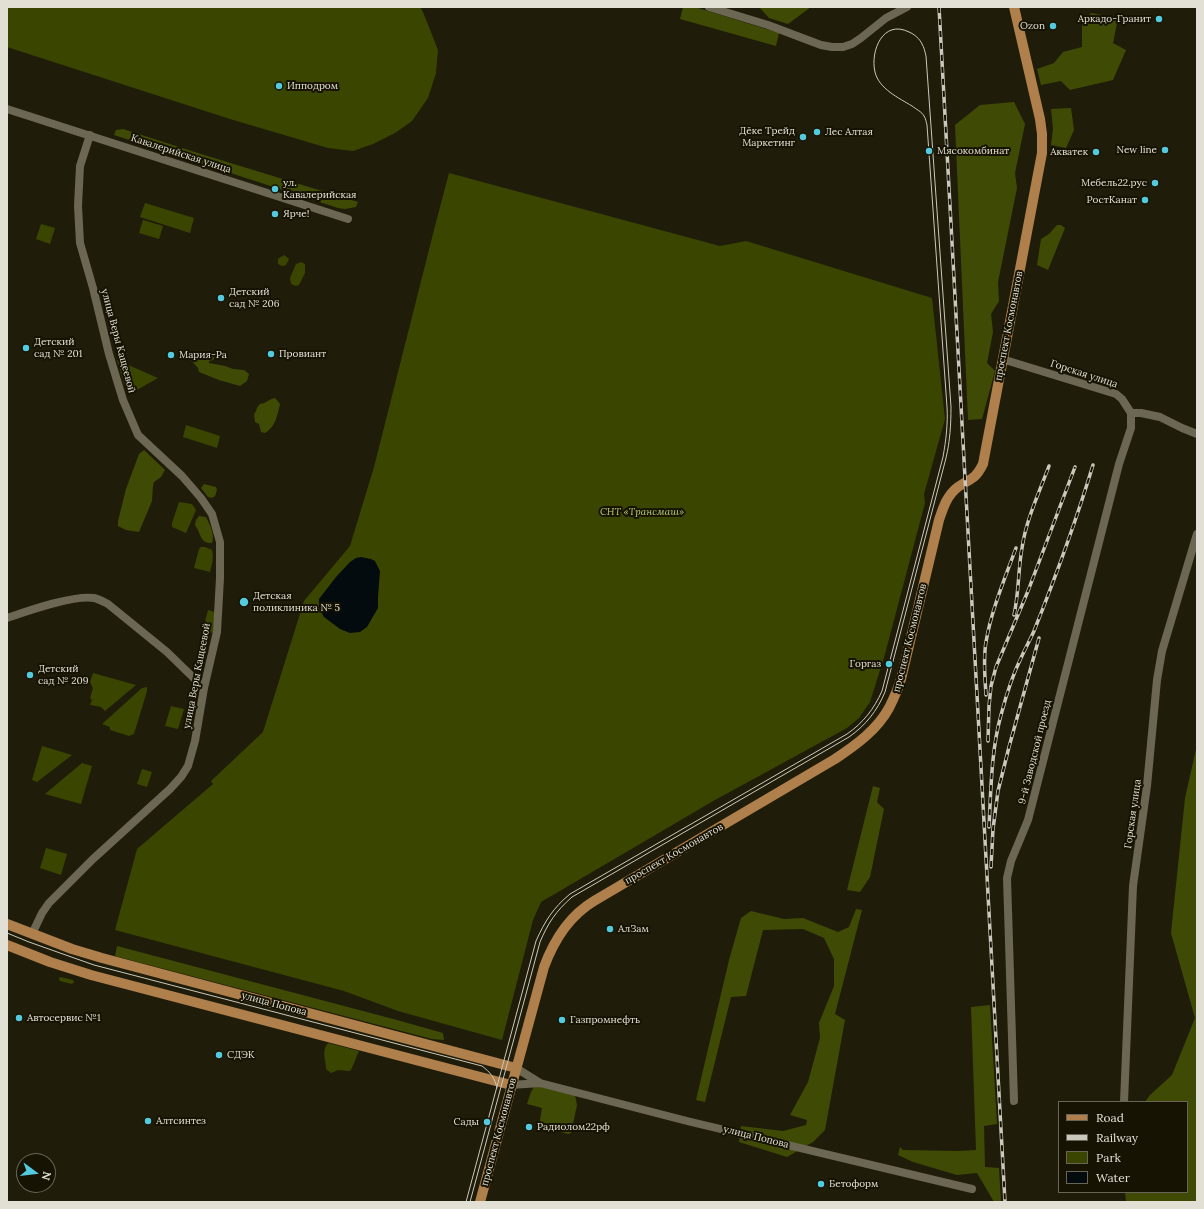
<!DOCTYPE html>
<html>
<head>
<meta charset="utf-8">
<style>
	body { margin:0 }
	#map { position:relative; width:1204px; height:1209px; overflow:hidden; background:#201c0a; font-family:Lora,serif }
	canvas { display:block }
	.frame { position:absolute; inset:0; border:8px solid #e2e0d5; pointer-events:none }
	.legend { position:absolute; left:1058px; top:1101px; width:130px; height:92px; box-sizing:border-box; background:#171303; border:1px solid #686557; margin:0; padding:5px 7px; list-style:none; font-size:12px; color:#e2e0d5 }
	.legend li { display:flex; align-items:center; gap:8px; height:20px }
	.legend b { width:20px; border:1px solid #686557 }
	.north { position:absolute; left:16px; top:1153px; width:40px; height:40px; box-sizing:border-box; background:#171303; border:1px solid #686557; border-radius:50%; rotate:105deg; font-size:11px; font-weight:700; line-height:16px; text-align:center; color:#e2e0d5 }
	.north::after { content:''; display:block; margin:auto; width:14px; height:18px; background:#54cade; clip-path:polygon(50% 0,100% 100%,50% 72%,0 100%) }
</style>
</head>
<body>
<div id="map">
<canvas width="1204" height="1209"></canvas>
<div class="frame"></div>
<ul class="legend">
<li><b style="height:5px;background:#af804b"></b>Road</li>
<li><b style="height:5px;background:#cbc9bd"></b>Railway</li>
<li><b style="height:11px;background:#3a4600"></b>Park</li>
<li><b style="height:11px;background:#030b0f"></b>Water</li>
</ul>
<div class="north">N</div>
</div>
<script>
const c = document.querySelector('canvas').getContext('2d');
c.lineJoin = 'round';
function fillPath(path, color) { c.fillStyle = color; c.fill(path, 'evenodd'); }
function trace(path, color, width, dash) { c.strokeStyle = color; c.lineWidth = width; c.lineCap = dash ? 'butt' : 'round'; c.setLineDash(dash || []); c.stroke(path); }
function label(font, color, halo, rows, align = 'center') {
  c.font = font + ' Lora,serif'; c.lineWidth = 4; c.setLineDash([]); c.textBaseline = 'middle'; c.strokeStyle = halo; c.fillStyle = color; for (const [text, x, y, turn = 0] of rows) {
    c.save(); c.translate(x, y); c.rotate((+turn || 0) * Math.PI / 180); c.textAlign = isNaN(turn) ? turn : align; if (halo) c.strokeText(text, 0, 0); c.fillText(text, 0, 0); c.restore();
  }
}
const green = new Path2D(`
	M7 7H420L423 12 438 50 436 73 428 98 412 121 395 133 373 144 353 151 328 148 230 119 7 47Z
	M449 173 720 246 746 241 932 298 945 419 924 494 925 503 885 654 870 702 859 718 847 728 715 800 541 902 533 920 502 1040 398 1011 344 991 115 930 137 849 213 784 211 781 263 732 304 601 350 546 374 467 435 226Z
	M145 203 194 218 190 233 140 217Z
	M143 220 163 226 159 239 139 233Z
	M41 224 55 228 50 244 36 239Z
	M284 255 289 259 286 265 282 266 278 264V259Z
	M301 262 305 264V273L299 285 296 286 291 284 290 278 296 264Z
	M117 360 158 378 128 395Z
	M186 425 220 436 217 448 183 437Z
	M179 502 192 504 196 510 186 533 172 527V523Z
	M201 547H205L212 550C214 558 212 564 210 572L194 568 199 549Z
	M208 610 215 612 213 633 203 630Z
	M93 673 136 685 105 711 101 707 90 705 92 700 90 698 93 688 90 682Z
	M147 687V691L134 734 129 736 110 730V727L102 724 142 688Z
	M171 706 184 709 178 729 165 726Z
	M42 746 72 755 37 782 32 780Z
	M82 763 92 766 81 804 45 794Z
	M142 769 152 772 147 787 137 784Z
	M46 848 67 854 61 875 40 868Z
	M60 977 73 980 74 982 72 984 60 981 59 979Z
	M328 1043 359 1051 351 1070 349 1071 338 1070 331 1073 326 1069C326 1060 321 1051 328 1043Z`);
const forest = new Path2D(`
	M683 7H695L779 33 776 46 680 19Z
	M759 7H811L788 24 769 18Z
	M1091 13 1118 18 1113 43 1126 50 1113 80 1070 90 1061 81 1041 85 1037 69 1054 63 1063 52 1082 47V25Z
	M1014 102 1025 124 1015 173 1017 188 998 282 999 301 991 314 993 332 987 363 995 371 982 419 968 420 955 125 980 105Z
	M1071 108 1074 130 1066 148 1051 145 1053 129 1051 109Z
	M123 129 201 154 358 202 356 207 345 209 338 208 114 135 116 130Z
	M1057 225H1061L1065 228 1048 270 1037 265 1041 239 1049 234Z
	M202 353 215 357 213 360 209 361V363L225 366 233 369 244 370 249 374 247 381 240 386 219 380 199 372 198 368 191 360 194 356Z
	M275 398 280 404C277 416 276 426 265 433L261 432 259 424 255 422 254 414C257 411 256 408 259 405 262 402 262 405 266 402 270 400 270 399 275 398Z
	M144 450 165 470 161 477 154 482 153 486 152 501 139 532 126 530 118 526V521L126 489 139 454Z
	M204 484 216 487 217 490 215 496 212 498 208 497 201 488Z
	M199 516 206 517C210 525 215 534 212 543 200 544 201 533 195 525L196 520Z
	M1197 745V1202L1126 1201 1125 1192H1187V1102H1145L1150 1095 1172 1075 1195 1018 1171 933 1185 798Z
	M873 786 880 788 877 802 884 809 870 877 860 892 847 890Z
	M856 909 862 910 835 1014 845 1020 825 1130 813 1142 787 1157 739 1142 741 1126 783 1131 806 1125 807 1120 790 1115 808 1082 820 1038 819 1023 834 986V959L824 938 803 929 763 930 746 996 731 997 705 1102 696 1100 729 960 741 918 751 911 784 919 803 918 838 932 849 927Z
	M117 946 397 1020 443 1033 444 1040 432 1039 115 956Z
	M990 1005 997 1124 984 1126 985 1167 999 1168 1001 1202H994L977 1173 957 1175 913 1162 898 1155 900 1147 903 1150 958 1151 976 1150 971 1007Z
	M535 1085 575 1095 577 1105 571 1133 568 1134 539 1126 542 1108 527 1104 531 1092Z`);
const water = new Path2D(`
	M361 557 371 559 375 561 380 571 378 597V608L367 627 360 632 350 633 340 629 324 617 319 608V599L336 577 350 562 356 558Z`);
const minor = new Path2D(`
	M709 7 768 25 821 45 832 47H843L852 44 861 38 886 18 907 7
	M7 109 348 219
	M1002 359 1116 394 1122 399 1131 413
	M1131 413H1141L1160 417 1182 428 1197 434
	M7 618C28 611 73 595 94 598 99 599 104 602 108 604L167 652 204 688
	M32 934 42 913 49 903 93 859 170 789 181 777 188 766 195 741 204 688 217 632 220 578V542L212 514 201 498 182 476 138 435 123 400 109 354 93 288 80 243 78 206 80 166 90 135
	M516 1068 540 1083 687 1121 972 1189
	M511 1085 540 1083
	M1014 1101 1007 878 1011 861 1028 820 1119 464 1131 428V413
	M1124 1102 1133 886 1147 786 1157 680 1162 651 1197 534`);
const major = new Path2D(`
	M7 924 72 949 102 958 516 1068
	M7 945 50 962 91 975 511 1085
	M480 1202 544 967C554 940 569 916 594 901L835 759C856 745 877 730 889 708 894 698 898 689 901 679L939 520C943 508 947 495 958 487 971 478 975 480 983 464L1042 153V134L1040 119 1014 7`);
const tram = new Path2D(`
	M7 933 29 942 94 965 482 1066C490 1072 495 1078 497 1088
	M466 1202 536 941C545 921 553 908 570 894L847 734C863 723 874 709 882 691L943 457C946 440 948 424 947 407L927 125C926 122 926 119 924 116 922 112 916 109 912 106 899 98 879 89 875 72 870 51 883 19 909 32 914 34 920 39 922 44 924 47 925 52 926 56L951 407C951 424 950 441 946 458L885 692C877 711 866 725 849 737L572 897C556 911 548 923 540 942L470 1202`);
const rail = new Path2D(`
	M939 7 1005 1202
	M1014 615C1019 593 1018 570 1022 548 1026 520 1039 493 1049 466
	M986 695C985 678 983 659 986 642 991 611 1005 578 1016 548
	M988 741 989 706 991 686 996 667 1028 591 1075 467
	M989 827C991 790 991 751 1001 715 1006 696 1012 676 1021 658 1025 649 1030 640 1034 631 1056 576 1076 521 1093 465
	M991 867 993 829 998 791 1009 747 1039 638`);
const markers = [
	[1159,19,4,"#54cade"],
	[1053,26,4,"#54cade"],
	[279,86,4,"#54cade"],
	[817,132,4,"#54cade"],
	[803,137,4,"#54cade"],
	[1165,150,4,"#54cade"],
	[929,151,4,"#54cade"],
	[1096,152,4,"#54cade"],
	[1155,183,4,"#54cade"],
	[275,189,4,"#54cade"],
	[1145,200,4,"#54cade"],
	[275,214,4,"#54cade"],
	[221,298,4,"#54cade"],
	[26,348,4,"#54cade"],
	[271,354,4,"#54cade"],
	[171,355,4,"#54cade"],
	[244,602,5,"#54cade"],
	[889,664,4,"#54cade"],
	[30,675,4,"#54cade"],
	[610,929,4,"#54cade"],
	[19,1018,4,"#54cade"],
	[562,1020,4,"#54cade"],
	[219,1055,4,"#54cade"],
	[148,1121,4,"#54cade"],
	[487,1122,4,"#54cade"],
	[529,1127,4,"#54cade"],
	[821,1184,4,"#54cade"]
];
const poiNames = [
	["Аркадо-Гранит",1151,19,"right"],
	["Ozon",1045,26,"right"],
	["Ипподром",287,86],
	["Дёке Трейд",795,131,"right"],
	["Маркетинг",795,143,"right"],
	["Лес Алтая",825,132],
	["New line",1157,150,"right"],
	["Мясокомбинат",937,151],
	["Акватек",1088,152,"right"],
	["ул.",283,183],
	["Кавалерийская",283,195],
	["Мебель22.рус",1147,183,"right"],
	["РостКанат",1137,200,"right"],
	["Ярче!",283,214],
	["Детский",229,292],
	["сад № 206",229,304],
	["Детский",34,342],
	["сад № 201",34,354],
	["Провиант",279,354],
	["Мария-Ра",179,355],
	["Детская",253,596],
	["поликлиника № 5",253,608],
	["Горгаз",881,664,"right"],
	["Детский",38,669],
	["сад № 209",38,681],
	["АлЗам",618,929],
	["Автосервис №1",27,1018],
	["Газпромнефть",570,1020],
	["СДЭК",227,1055],
	["Алтсинтез",156,1121],
	["Сады",479,1122,"right"],
	["Радиолом22рф",537,1127],
	["Бетоформ",829,1184]
];
const streetNames = [
	["Кавалерийская улица",181,154,18],
	["проспект Космонавтов",1009,326,-79],
	["улица Веры Кащеевой",118,341,75],
	["Горская улица",1084,374,18],
	["проспект Космонавтов",910,638,-76],
	["улица Веры Кащеевой",197,676,-79],
	["9-й Заводской проезд",1035,752,-76],
	["Горская улица",1133,814,-82],
	["проспект Космонавтов",674,854,-30],
	["улица Попова",274,1004,15],
	["проспект Космонавтов",499,1132,-75],
	["улица Попова",756,1137,14]
];
const parkNames = [
	["СНТ «Трансмаш»",642,512]
];
fillPath(green, '#3a4600');
fillPath(forest, '#3f4b04');
fillPath(water, '#030b0f');
trace(minor, '#6b6753', 8);
trace(major, '#af804b', 10);
trace(tram, '#cbc9bd', 1);
trace(rail, '#cbc9bd', 3.5);
trace(rail, '#171303', 2, [6]);
for (const [x, y, r, color] of markers) { const dot = new Path2D(); dot.arc(x, y, r, 0, 2 * Math.PI); c.fillStyle = color; c.fill(dot); trace(dot, '#171303', 1.5); }
label('10px', '#e2e0d5', '#171303', poiNames, 'left');
label('10px', '#e2e0d5', '#171303', streetNames);
label('italic 10px', '#b8cd72', '#171303', parkNames);
</script>
</body>
</html>
